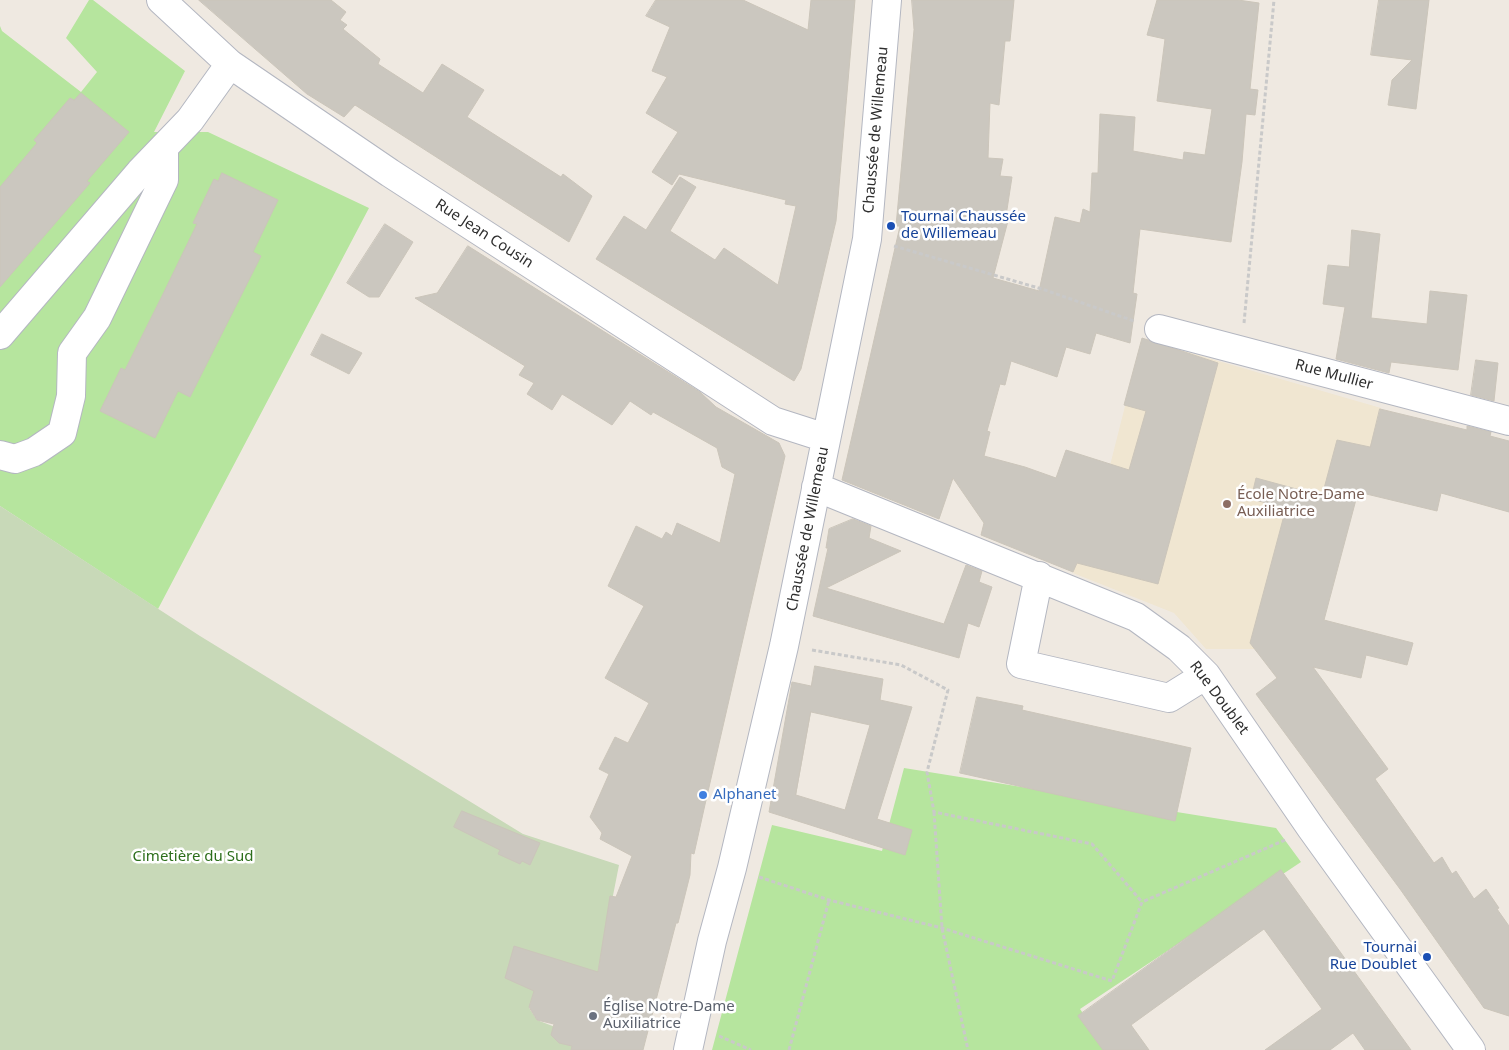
<!DOCTYPE html>
<html>
<head>
<meta charset="utf-8">
<style>
	body { margin:0 }
	canvas { display:block; background:#efe9e1 }
</style>
</head>
<body>
<canvas width="1509" height="1050"></canvas>
<script>
const c = document.querySelector('canvas').getContext('2d');
c.lineJoin = 'round';
function fillPath(path, color) { c.fillStyle = color; c.fill(path, 'evenodd'); }
function trace(path, color, width, dash) { c.strokeStyle = color; c.lineWidth = width; c.lineCap = dash ? 'butt' : 'round'; c.setLineDash(dash || []); c.stroke(path); }
function label(font, color, halo, rows, align = 'center') {
  c.font = font + ' "Noto Sans",sans-serif'; c.lineWidth = 5; c.setLineDash([]); c.textBaseline = 'middle'; c.strokeStyle = halo; c.fillStyle = color; for (const [text, x, y, turn = 0] of rows) {
    c.save(); c.translate(x, y); c.rotate((+turn || 0) * Math.PI / 180); c.textAlign = isNaN(turn) ? turn : align; if (halo) c.strokeText(text, 0, 0); c.fillText(text, 0, 0); c.restore();
  }
}
const education = new Path2D(`
	M1142 339 1381 408 1323 620 1281 649H1206L1174 613 1073 573 1102 497Z`);
const green = new Path2D(`
	M89 0H93L185 71 154 132H208L369 208 158 609 0 506V26L2 31 81 92 97 72 66 38Z
	M904 768 1276 828 1301 862 1080 1009 1108 1050H712L772 825 882 851Z`);
const cemetery = new Path2D(`
	M0 506 200 636 523 834 619 865 597 977 535 992 529 1008 537 1020 555 1027 573 1045 571 1050H0Z`);
const building = new Path2D(`
	M199 0H331L346 12 340 20 347 25 343 29 380 59 378 64 423 93 442 64 484 90 467 117 561 177 563 174 592 196 569 242 355 105 344 117 307 94Z
	M656 0H743L808 30 811 0H855L836 221 801 369 794 381 596 259 624 216 646 230 680 177 696 187 670 231 715 260 724 248 778 285 796 206 785 204 786 200 679 174 672 185 652 172 678 132 646 113 667 77 652 71 670 27 646 16Z
	M912 0H1014L1010 41H1005L999 105 990 103 988 158 1003 159 1000 176 1012 177 1006 216 1009 217 993 278 1039 291 1055 217 1080 223 1083 209 1090 212 1092 173H1098L1100 114 1135 117 1133 151 1183 160 1184 152 1205 155 1212 109 1157 101 1165 39 1147 35 1157 0H1238L1259 3 1250 89 1258 90 1255 115 1246 114 1242 162 1231 242 1140 229 1133 293 1137 294 1130 343 1096 333 1090 354 1066 347 1057 377 1011 361 1005 385 1000 384 987 431 990 432 984 456 1025 467 1056 478 1066 450 1129 470 1146 411 1124 405 1142 338 1218 363 1158 584 1077 563 1073 572 981 535 984 523 953 478 939 519 842 480 900 226H896L914 30Z
	M1379 0H1429L1416 109 1388 105 1392 80 1412 60 1371 55Z
	M81 93 129 132 87 181 90 183 0 287V187L37 143 34 140 70 98 74 100Z
	M222 173 278 200 253 252 261 256 190 397 178 391 155 438 100 411 121 368 125 370 163 294 197 224 193 223 214 179 218 181Z
	M385 224 413 242 379 297H369L347 283Z
	M1352 230 1380 234 1371 318 1427 324 1430 291 1467 295 1458 370 1391 362 1389 373 1336 359 1345 307 1323 304 1328 265 1349 267Z
	M468 246 700 392 716 407 779 443 785 456 704 809 694 854 691 853 690 875 678 923H676L643 1050H571L572 1046 559 1043 551 1035 554 1024 537 1020 529 1007 534 991 505 978 514 946 598 972 610 896 616 897 632 856 600 839 602 833 590 817 609 774 599 769 615 737 628 743 649 703 605 678 644 606 608 586 636 526 662 539 666 532 672 536 677 523 720 543 735 474 722 467 717 448 653 412 651 415 630 401 612 425 562 394 552 410 527 394 534 383 519 375 525 366 415 298 437 293Z
	M322 334 362 353 349 374 311 355Z
	M1476 360 1498 363 1494 401 1471 395Z
	M1380 409 1467 430V426L1491 432 1490 436 1509 441V512L1441 493 1437 511 1358 492 1324 620 1413 643 1407 665 1366 655 1361 678 1313 667 1388 769 1375 779 1434 863 1442 857 1452 874 1456 871 1474 899 1486 889 1499 908 1497 909 1509 926V1016L1484 1008 1400 889 1256 694 1277 678 1250 643 1286 508 1251 499 1256 478 1322 496 1337 440 1370 447Z
	M853 519 871 526 869 538 901 551 826 588 944 624 966 565 982 571 979 582 992 587 979 627 968 623 959 658 813 616 828 548H826L829 529Z
	M815 666 883 679 880 700 912 707 877 819 912 830 905 855 769 812 792 682 811 686ZM811 712 870 725 845 810 796 795Z
	M977 697 1023 706 1022 710 1191 748 1175 821 960 773Z
	M462 811 540 843 530 865 522 861 520 864 498 854 500 850 454 827Z
	M1281 870 1411 1050H1365L1353 1033 1330 1050H1265L1322 1009 1264 929 1131 1025 1149 1050H1103L1078 1016Z`);
const path = new Path2D(`
	M894 246 1042 289 1134 321
	M1244 323 1274 0
	M812 650 901 665 948 690 927 772 934 812 1092 844 1142 902
	M934 812 942 928 968 1050
	M759 877 829 900 942 928 1112 981 1142 902 1285 840
	M719 1036 751 1050
	M789 1050 829 900`);
const minor = new Path2D(`
	M161 0 230 64 390 173 773 421 826 438
	M1159 329 1509 421
	M0 335 140 172 190 120 230 64
	M0 455 15 459 34 452 62 433 71 396 72 353 97 318 164 180V147
	M816 487 1136 617 1179 648 1206 675 1311 828 1471 1050
	M1039 576 1021 664 1169 698 1206 675
	M688 1050 712 941 732 868 784 646 867 239 887 0`);
const markers = [
	[891,226,5,"#1a4fb4"],
	[1227,504,5,"#8d6e63"],
	[703,795,5,"#3f7fe0"],
	[1427,957,5,"#1a4fb4"],
	[593,1016,5,"#6b7280"]
];
const streetNames = [
	["Chaussée de Willemeau",876,130,-85],
	["Rue Jean Cousin",484,234,33],
	["Rue Mullier",1334,375,15],
	["Chaussée de Willemeau",808,529,-79],
	["Rue Doublet",1219,698,53]
];
const transitNames = [
	["Tournai Chaussée",901,217],
	["de Willemeau",901,234],
	["Tournai",1417,948,"right"],
	["Rue Doublet",1417,965,"right"]
];
const educationNames = [
	["École Notre-Dame",1237,495],
	["Auxiliatrice",1237,512]
];
const shopNames = [
	["Alphanet",713,795]
];
const parkNames = [
	["Cimetière du Sud",193,857]
];
const worshipNames = [
	["Église Notre-Dame",603,1007],
	["Auxiliatrice",603,1024]
];
fillPath(education, '#f0e6d1');
fillPath(green, '#b6e59e');
fillPath(cemetery, '#c8d9b8');
fillPath(building, '#cbc7bf');
trace(building, '#cbc5ba', 1);
trace(minor, '#b4b7c1', 30);
trace(path, '#c9c9c9', 3, [4, 2.5]);
trace(minor, '#fff', 28);
for (const [x, y, r, color] of markers) { const dot = new Path2D(); dot.arc(x, y, r, 0, 2 * Math.PI); c.fillStyle = color; c.fill(dot); trace(dot, '#fff', 2); }
label('15px', '#2e2e2e', '#fff', streetNames);
label('15px', '#164399', '#fff', transitNames, 'left');
label('15px', '#785e54', '#fff', educationNames, 'left');
label('15px', '#366cbe', '#fff', shopNames, 'left');
label('15px', '#2c6e1b', '#fff', parkNames);
label('15px', '#5b616d', '#fff', worshipNames, 'left');
</script>
</body>
</html>
